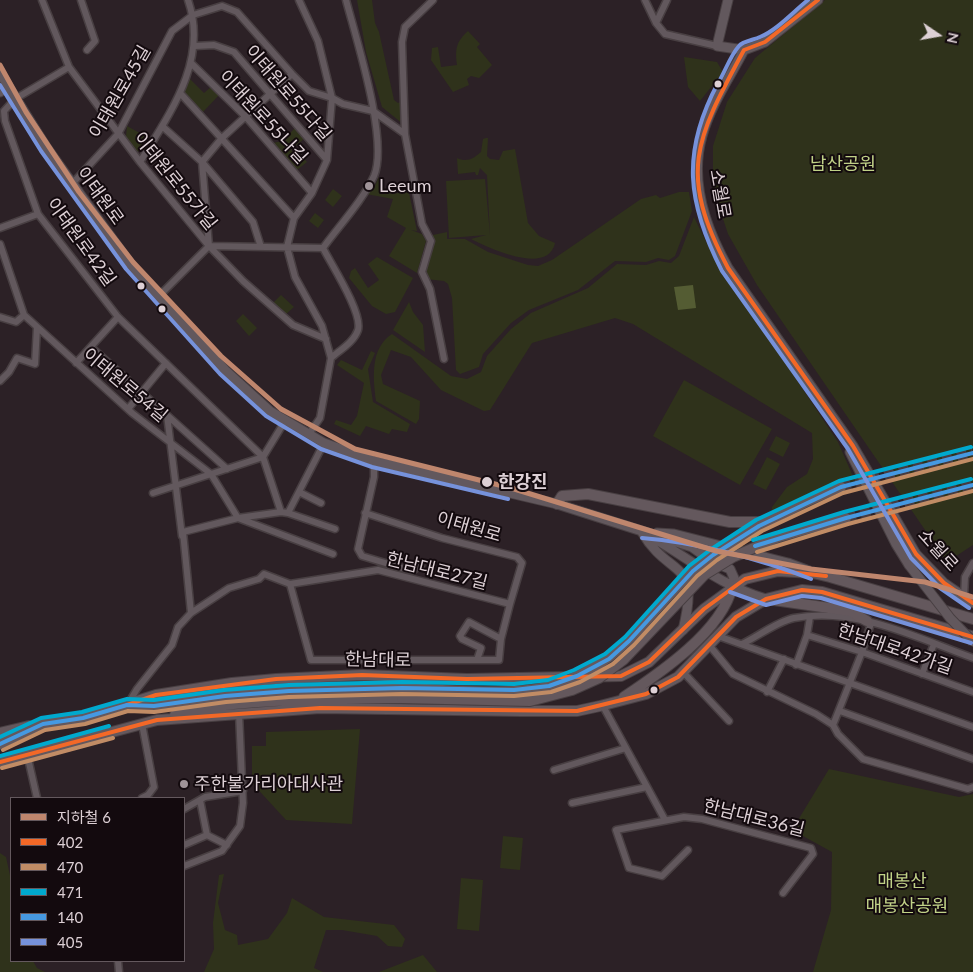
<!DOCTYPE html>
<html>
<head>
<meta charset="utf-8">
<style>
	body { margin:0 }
	#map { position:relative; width:973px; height:972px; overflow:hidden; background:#2c2126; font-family:Lato,"Noto Sans KR",sans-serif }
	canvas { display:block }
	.legend { position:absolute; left:10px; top:797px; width:175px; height:165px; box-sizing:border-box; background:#130a0e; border:1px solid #64595e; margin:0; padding:6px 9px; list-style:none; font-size:15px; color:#ddd0d5 }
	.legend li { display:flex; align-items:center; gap:10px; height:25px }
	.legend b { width:25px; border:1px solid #64595e }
	.north { position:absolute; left:913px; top:10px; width:50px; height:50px; -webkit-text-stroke:4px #130a0e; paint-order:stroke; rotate:102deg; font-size:14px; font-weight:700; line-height:20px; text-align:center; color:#ddd0d5 }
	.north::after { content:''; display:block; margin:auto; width:18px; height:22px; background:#ddd0d5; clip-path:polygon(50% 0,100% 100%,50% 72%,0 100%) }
</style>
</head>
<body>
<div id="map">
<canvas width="973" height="972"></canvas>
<ul class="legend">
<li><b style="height:6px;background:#bf866d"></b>지하철 6</li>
<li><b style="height:6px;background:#f36827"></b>402</li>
<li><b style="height:6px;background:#c18c65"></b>470</li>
<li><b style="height:6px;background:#00a9ce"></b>471</li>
<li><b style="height:6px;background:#4699e1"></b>140</li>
<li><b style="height:6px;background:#7692db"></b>405</li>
</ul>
<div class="north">N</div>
</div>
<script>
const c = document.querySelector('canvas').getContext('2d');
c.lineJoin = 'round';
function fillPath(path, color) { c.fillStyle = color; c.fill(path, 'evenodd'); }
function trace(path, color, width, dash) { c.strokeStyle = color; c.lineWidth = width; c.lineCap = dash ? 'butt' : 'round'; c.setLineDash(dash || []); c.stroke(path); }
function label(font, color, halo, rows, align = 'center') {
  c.font = font + ' Lato,"Noto Sans KR",sans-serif'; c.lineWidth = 4; c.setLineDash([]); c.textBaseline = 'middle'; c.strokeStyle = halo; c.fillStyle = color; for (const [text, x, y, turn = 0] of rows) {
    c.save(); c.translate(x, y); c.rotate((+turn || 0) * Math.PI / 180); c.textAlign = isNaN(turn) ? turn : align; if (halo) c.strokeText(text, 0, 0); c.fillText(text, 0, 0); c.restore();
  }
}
const green = new Path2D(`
	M357 0H372L375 23 379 32 394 100 398 103 402 101 403 124 382 107 366 52Z
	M825 0H973V545L947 562 757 285 728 234 713 188V146L727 102 755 58Z
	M468 31 480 44 477 47 492 65 479 78 471 76 467 79 469 85 453 92 431 60 432 48 438 47 441 67 457 65C455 49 456 42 468 31Z
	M684 57 717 62 723 72 700 101 688 87Z
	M189 78 204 93 212 86 220 94 203 112 184 92Z
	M127 126 147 137 138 152 126 137Z
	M296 127 305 138 291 150 297 156 300 154 307 162 297 170 273 143 282 141Z
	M486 138H488L487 156 490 159 499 160 503 151 515 149 528 223 539 236 555 243C548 276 489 248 471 239L486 235 449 238 446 181 485 179 490 235 487 175 480 168 478 175H476L475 172 458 174 457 158C467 163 474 158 481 152L483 139Z
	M379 177C385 193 392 199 408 188L417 231 411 230 422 234 426 241 417 273 389 256 406 228 387 217 393 199 366 194 370 187 374 188Z
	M333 189 342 196 333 207 325 200Z
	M679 192H689L692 211 675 256 669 260 658 258 646 262 615 261 578 290 529 310 511 323 483 354 479 367 460 374 456 370 452 298 448 284 444 281 426 279 424 271 433 235 447 232V239H465L488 252 528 265 538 266 552 260 641 199 656 195 660 198Z
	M315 213 324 220 318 228 309 221Z
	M694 217 723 276 750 310 838 442 855 481 772 511V507L787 487 807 474 813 459 812 433 633 324 615 318 532 343 490 410 484 411 441 390 411 357 391 350 381 375 383 384 420 401 419 419 416 424 376 401C373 378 370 348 392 334L451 376 467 379 481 372 487 356 511 329 531 313 588 288 617 264 646 265 659 261 671 263 679 256Z
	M377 257 413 278 395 312 386 314 372 306 349 278 351 271 355 268 368 288 379 280 368 264Z
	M281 295 294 307 285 315 273 303Z
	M409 302 413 312 423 325 425 352 393 330Z
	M243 314 257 328 249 336 236 321Z
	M371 351 375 353 368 369 373 402 410 424 407 432 392 429 389 434 366 426 360 436 334 424 336 420 351 425 357 416 364 383 337 365 341 360 362 370Z
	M684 380 772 429 740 485 653 436Z
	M776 436 790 443 783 457 769 450Z
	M767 457 780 464 766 490 753 484Z
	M360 729 352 824 286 820 252 783V746H266V732Z
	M829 769 959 797 973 794V972H813L831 910 832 852 792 830Z
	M503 836 523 838 520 870 500 868Z
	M0 853 6 857 11 880V961H33L37 968 45 972H0Z
	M224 874 218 903 225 930 237 935 238 945 268 939 287 913 292 898 324 917 394 925 405 939 402 947 388 946 377 936 342 930H326L314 968 323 972H204L214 949 213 923 219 875Z
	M461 878 483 880 479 931 457 929Z
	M423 955 437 972H379Z`);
const water = new Path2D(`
	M693 285 696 308 678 310 674 287Z`);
const primaryTunnel = new Path2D(`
	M841 487 973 453
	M846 518 973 485`);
const minor = new Path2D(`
	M42 0 69 67 140 162 209 246 243 281 293 325 326 339
	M81 0 95 41 87 50
	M299 0 318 41 332 98 327 160 312 193 294 218 287 247 295 277 322 326 331 358 320 418 309 434
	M645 0 656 23 665 34 717 46
	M656 23 667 0
	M195 46 214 45 234 52 327 160
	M191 63 246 117 312 193
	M69 67 15 99 4 111 5 121 38 214 118 317 263 457 281 512
	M181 94 294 218
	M162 126 202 162 253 222 261 247
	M405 134 402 42 405 27 433 0
	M140 162C170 113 209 60 188 0
	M71 185 118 134 172 31 193 15 222 6 237 12 292 74 309 91 332 98 343 104 373 111 405 134 422 224 431 241 422 272 430 289 444 359
	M0 228 38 214
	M0 244 24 315 132 413 211 474 238 518 333 554
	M209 246 323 248C331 264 363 313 358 330 354 342 340 350 331 358
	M323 248C339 226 363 200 374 176 389 141 356 38 346 0
	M159 296 209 246 202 162 222 138 292 74
	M0 317 16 322 24 315
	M91 347 227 469
	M76 363 118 317
	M0 381 9 372 17 358 35 364 37 327
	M128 409 166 363
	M167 415 182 536
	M374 461V477L358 549 362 556 412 571 421 565
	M299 492 321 503
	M153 493 263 457 285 421
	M288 513 324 443
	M365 513 442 538 517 557 522 563 510 604
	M964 597 965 577 973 563
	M191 613 183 532 238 518 281 512 288 513 335 529
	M807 635 862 652 973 692
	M718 636 973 727
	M742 644C759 636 776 622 794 618 855 606 917 638 973 658
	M709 645 733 674 816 714 833 725 838 734 863 759 968 789 973 787
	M477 660 481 648 462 639 460 636 469 622 501 639
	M796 665 807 635 810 617
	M683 672 729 721
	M922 674 934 644
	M767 692 784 659
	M128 704 137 689 172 645 178 627 191 613 229 588 259 579 264 574 290 584 378 570 510 604 501 639 499 660H311L290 584
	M603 706 665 820
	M840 711 973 759
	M833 725 862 652 871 623
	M27 754 37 798
	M554 770 626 748
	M142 798 148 795 154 787 142 724
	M200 800 207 835 227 845
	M572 803 647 787
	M184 809 205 797 243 791
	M184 845 207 835
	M688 850 662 876 629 868 616 830 684 817 702 819 811 848 813 854 783 893
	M184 866 222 851 240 826 243 803 239 713
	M118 961 119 972`);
const tertiary = new Path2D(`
	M0 92 7 86`);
const secondary = new Path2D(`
	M728 0 717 46 744 50
	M818 0 765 42 744 50C730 77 710 106 702 136 689 181 706 229 728 268L853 446 916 554 944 583 973 603
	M0 73 46 147 131 265 225 370 270 411 324 443 374 461 557 504 692 547 713 562 730 569 734 578 732 586
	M850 452 896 544 909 565
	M642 532C669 579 701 557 683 630
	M657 533 674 534 788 563 809 571
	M655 539C692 561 724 587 766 599`);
const primary = new Path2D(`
	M557 504 562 496 588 494 730 522H768
	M763 524 808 501 841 487
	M779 537 846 518
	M767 599 850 611 867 621
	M624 697C660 673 722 631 732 587
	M133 706C165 706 196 698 229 696 286 690 344 689 402 688
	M175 715C202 706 230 704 258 702 306 699 354 698 402 698
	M0 733 29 726
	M0 744 43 724 83 718 156 695 232 683 276 679 362 675 467 679 621 676 649 662 704 609 745 579 778 571 813 573 830 577 973 619
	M0 762 157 720 320 708 521 711H577L600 706 646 694 678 677 736 617 766 599 802 590 822 592 971 636`);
const secondaryBridge = new Path2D(`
	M909 565 950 618 973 642`);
const primaryBridge = new Path2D(`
	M402 688C446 689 508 697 550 686 624 665 641 619 693 571 713 553 737 540 759 526
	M402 698 530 701 572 690 599 678 623 660 704 575 733 557 779 537`);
const bus1 = new Path2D(`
	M818 0 765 42 744 50C696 139 677 172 728 268L853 446 916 554 944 583 973 603
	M127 705 156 695 276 679 362 675 467 679 621 676 649 662 704 609 745 579 778 571 826 576
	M0 762 157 720 320 708 577 711 646 694 678 677 736 617 766 599 802 590 822 592 973 637`);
const bus2 = new Path2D(`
	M757 552 848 524 973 491
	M3 750 45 730 85 724 128 711 154 712 226 702 289 697 402 694 514 696 551 692 580 682 613 664 634 645 697 576 717 560 762 531 843 493 973 459
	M2 768 113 738`);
const bus3 = new Path2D(`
	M753 540 844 512 971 479
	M0 737 41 718 82 712 127 699 154 700 224 690 289 685 402 682 514 684 548 680 574 670 605 654 625 637 689 566 710 550 756 520 839 481 971 447
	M0 756 109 726`);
const bus4 = new Path2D(`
	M755 546 846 518 973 485
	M0 744 43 724 83 718 127 705 154 706 225 696 289 691 402 688 514 690 549 686 577 676 609 659 629 641 693 571 713 555 759 526 841 487 973 453`);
const bus5 = new Path2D(`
	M808 0C793 12 777 30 760 37 754 40 743 41 739 46 730 56 725 72 718 83 681 152 687 203 722 271L848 449 911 558 940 588 969 608
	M0 85 41 151 126 269 220 374 266 416 321 449 372 467 508 499
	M642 538C695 542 761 559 811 579
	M730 592 766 605 802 596 821 598 971 643`);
const metro1 = new Path2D(`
	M0 65 26 112 79 192 133 262 221 356 281 409 355 449 511 488 716 551 811 569 925 582 973 597`);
const markers = [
	[718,84,4.5,"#ddd0d5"],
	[369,186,5,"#9f9398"],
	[141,286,4.5,"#ddd0d5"],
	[162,309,4.5,"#ddd0d5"],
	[487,482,6,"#ddd0d5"],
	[654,690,4.5,"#ddd0d5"],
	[184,784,5,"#9f9398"]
];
const streetNames = [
	["이태원로45길",120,92,-60],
	["이태원로55다길",288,93,49],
	["이태원로55나길",263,117,47],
	["이태원로55가길",175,181,51],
	["소월로",720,194,80],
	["이태원로",100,196,54],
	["이태원로42길",81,242,54],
	["이태원로54길",125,385,40],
	["이태원로",469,527,16],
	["소월로",938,550,48],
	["한남대로27길",437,571,14],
	["한남대로42가길",895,649,19],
	["한남대로",378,660,1],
	["한남대로36길",754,818,14]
];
const parkNames = [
	["남산공원",843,164],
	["매봉산",902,881],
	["매봉산공원",907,906]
];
const poiNames = [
	["Leeum",379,186],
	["주한불가리아대사관",194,784]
];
const stopNames = [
	["한강진",498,482]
];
fillPath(green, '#2f321b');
fillPath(water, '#545c33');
trace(primaryTunnel, '#473b40', 10, [10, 5]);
trace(minor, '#483f42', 9);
trace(tertiary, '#483f42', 11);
trace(secondary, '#483f42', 11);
trace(primary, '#483f42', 12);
trace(minor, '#62585d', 6);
trace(tertiary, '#62585d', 9);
trace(secondary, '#62585d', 9);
trace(primary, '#64585d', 10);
trace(secondaryBridge, '#483f42', 11, []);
trace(primaryBridge, '#483f42', 12, []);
trace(secondaryBridge, '#62585d', 9);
trace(primaryBridge, '#64585d', 10);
trace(bus1, '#f36827', 4);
trace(bus2, '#c18c65', 4);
trace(bus3, '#00a9ce', 4);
trace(bus4, '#4699e1', 4);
trace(bus5, '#7692db', 4);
trace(metro1, '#bf866d', 5);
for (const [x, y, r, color] of markers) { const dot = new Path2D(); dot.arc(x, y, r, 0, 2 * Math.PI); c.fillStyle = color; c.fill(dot); trace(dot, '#130a0e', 2); }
label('18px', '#ddd0d5', '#130a0e', streetNames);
label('18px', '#c0d187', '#130a0e', parkNames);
label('18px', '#ddd0d5', '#130a0e', poiNames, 'left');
label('bold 18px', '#ddd0d5', '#130a0e', stopNames, 'left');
</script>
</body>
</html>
